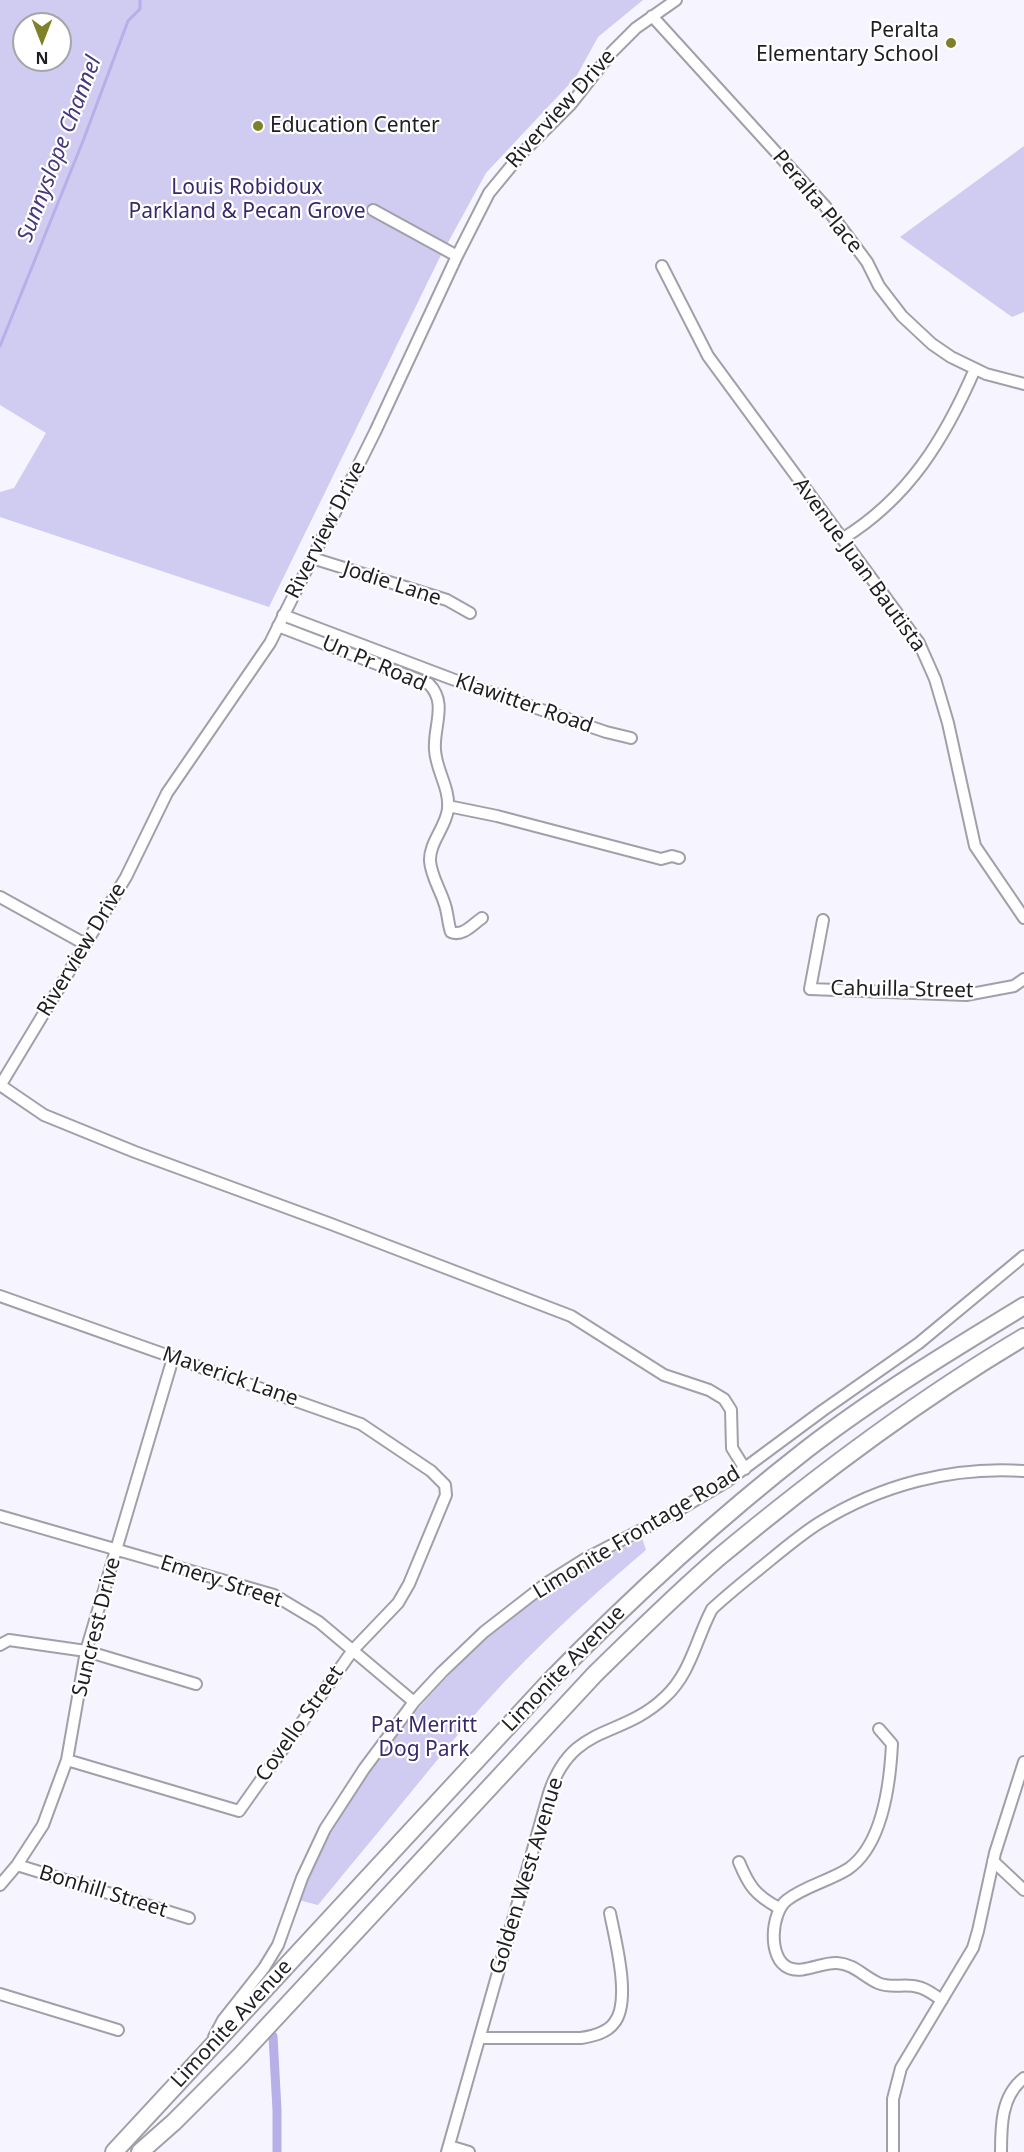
<!DOCTYPE html>
<html>
<head>
<meta charset="utf-8">
<style>
	body { margin:0 }
	#map { position:relative; width:1024px; height:2152px; overflow:hidden; background:#f6f4fe; font-family:"Noto Sans",sans-serif }
	canvas { display:block }
	.north { position:absolute; left:12px; top:12px; width:60px; height:60px; box-sizing:border-box; background:#fff; border:2px solid #a5a5a7; border-radius:50%; rotate:180deg; font-size:16px; font-weight:700; line-height:24px; text-align:center; color:#1f1e22 }
	.north::after { content:''; display:block; margin:auto; width:21px; height:27px; background:#7e802a; clip-path:polygon(50% 0,100% 100%,50% 72%,0 100%) }
</style>
</head>
<body>
<div id="map">
<canvas width="1024" height="2152"></canvas>
<div class="north">N</div>
</div>
<script>
const c = document.querySelector('canvas').getContext('2d');
c.lineJoin = 'round';
function fillPath(path, color) { c.fillStyle = color; c.fill(path, 'evenodd'); }
function trace(path, color, width, dash) { c.strokeStyle = color; c.lineWidth = width; c.lineCap = dash ? 'butt' : 'round'; c.setLineDash(dash || []); c.stroke(path); }
function label(font, color, halo, rows, align = 'center') {
  c.font = font + ' "Noto Sans",sans-serif'; c.lineWidth = 4.5; c.setLineDash([]); c.textBaseline = 'middle'; c.strokeStyle = halo; c.fillStyle = color; for (const [text, x, y, turn = 0] of rows) {
    c.save(); c.translate(x, y); c.rotate((+turn || 0) * Math.PI / 180); c.textAlign = isNaN(turn) ? turn : align; if (halo) c.strokeText(text, 0, 0); c.fillText(text, 0, 0); c.restore();
  }
}
const green = new Path2D(`
	M0 0H643L598 37 576 77 486 173 439 259 269 607 0 517V492L14 488 46 433 0 405ZM24 24H60V60H24Z
	M1024 146V312L1012 317 900 237Z
	M642 1538 646 1550C580 1606 515 1666 460 1732 413 1790 365 1848 318 1905L298 1900C303 1888 307 1874 313 1862 321 1842 336 1822 348 1803 397 1728 455 1660 528 1605 563 1579 602 1558 642 1538Z`);
const stream = new Path2D(`
	M0 346 83 141 128 21 140 9V0`);
const canal = new Path2D(`
	M273 2036 277 2110V2152`);
const street = new Path2D(`
	M652 16 825 206 867 262 879 286 902 316 932 344 951 357 986 374 1024 384
	M373 210 457 256
	M662 266 708 356 919 643 935 679 948 723 975 846 1024 918
	M842 539C909 498 945 438 975 369
	M312 558 447 600 470 613
	M283 615 452 679 606 732 631 738
	M278 626 429 684C448 703 433 727 435 750 436 770 450 788 448 809 446 827 429 843 430 861 431 876 441 891 445 905 448 914 448 924 451 932 463 937 473 924 482 918
	M448 806 497 816 661 859 672 856 679 858
	M0 897 85 944
	M823 920 810 989 966 995 1014 986 1024 979
	M0 1085 44 1115 135 1152 331 1224 571 1316 664 1375 709 1390 724 1399 731 1410 732 1448 745 1469
	M0 1086 126 877 167 793 270 643 375 432 457 256 489 193 522 153 571 104 612 52 636 28 676 0
	M0 1296 361 1424 431 1471 445 1485 446 1495 409 1584 398 1603 353 1650 239 1811 67 1760
	M0 1516 274 1595 319 1622 414 1702
	M0 1645 9 1640 86 1651 196 1684
	M879 1729 892 1744C890 1784 883 1845 848 1869 829 1881 805 1886 787 1900 771 1912 767 1959 789 1968 803 1974 822 1962 837 1963 854 1964 863 1976 878 1983 891 1989 905 1983 918 1987 926 1988 935 1996 942 2000
	M993 1861 1024 1890
	M739 1862C749 1886 755 1895 779 1908
	M17 1865 189 1918
	M0 1885 17 1865 43 1825 67 1760 86 1651 173 1358
	M0 1994 118 2030
	M214 2037 223 2020 264 1968 278 1945 302 1878 325 1829 364 1769 414 1702 442 1672 484 1632 547 1583 585 1559 672 1514 726 1482 822 1411 919 1343 1024 1256
	M480 2038H581C593 2036 607 2033 614 2023 632 2002 615 1939 610 1913
	M449 2146 469 2152
	M447 2152 549 1793C573 1722 620 1740 665 1697 691 1673 696 1639 712 1609 727 1595 742 1583 758 1570 778 1554 797 1537 819 1523 880 1485 952 1466 1024 1471
	M893 2152V2099L901 2068 973 1948 978 1931 995 1853 1024 1762
	M1001 2152C1001 2126 1001 2096 1024 2078`);
const primary = new Path2D(`
	M114 2152 550 1681C630 1599 716 1520 807 1449 876 1396 950 1351 1024 1306
	M140 2152 174 2122 240 2056 595 1674C635 1635 675 1595 718 1558 814 1478 916 1401 1024 1337`);
const markers = [
	[951,43,6,"#7e802a"],
	[258,126,6,"#7e802a"]
];
const poiNames = [
	["Peralta",939,31],
	["Elementary School",939,55],
	["Education Center",270,126,"left"]
];
const streetNames = [
	["Riverview Drive",561,109,-48],
	["Peralta Place",817,202,50],
	["Riverview Drive",326,530,-63],
	["Avenue Juan Bautista",859,565,54],
	["Jodie Lane",392,584,18],
	["Un Pr Road",374,664,23],
	["Klawitter Road",524,704,19],
	["Riverview Drive",82,950,-59],
	["Cahuilla Street",902,990,1],
	["Maverick Lane",230,1377,19],
	["Limonite Frontage Road",637,1533,-31],
	["Emery Street",221,1582,18],
	["Suncrest Drive",97,1627,-76],
	["Limonite Avenue",564,1669,-46],
	["Covello Street",300,1724,-55],
	["Golden West Avenue",527,1876,-73],
	["Bonhill Street",103,1892,17],
	["Limonite Avenue",232,2024,-47]
];
const parkNames = [
	["Louis Robidoux",247,188],
	["Parkland & Pecan Grove",247,212],
	["Pat Merritt",424,1726],
	["Dog Park",424,1750]
];
const waterNames = [
	["Sunnyslope Channel",60,149,-69]
];
fillPath(green, '#d0cbf1');
trace(stream, '#b7afe7', 3);
trace(canal, '#b7afe7', 9);
trace(street, '#a1a0a9', 14);
trace(primary, '#a1a0a9', 20);
trace(street, '#fff', 10);
trace(primary, '#fff', 16);
for (const [x, y, r, color] of markers) { const dot = new Path2D(); dot.arc(x, y, r, 0, 2 * Math.PI); c.fillStyle = color; c.fill(dot); trace(dot, '#fff', 2); }
label('21px', '#1f1e22', '#fff', poiNames, 'right');
label('21px', '#1f1e22', '#fff', streetNames);
label('21px', '#39296a', '#fff', parkNames);
label('italic 22px', '#48397c', '#fff', waterNames);
</script>
</body>
</html>
